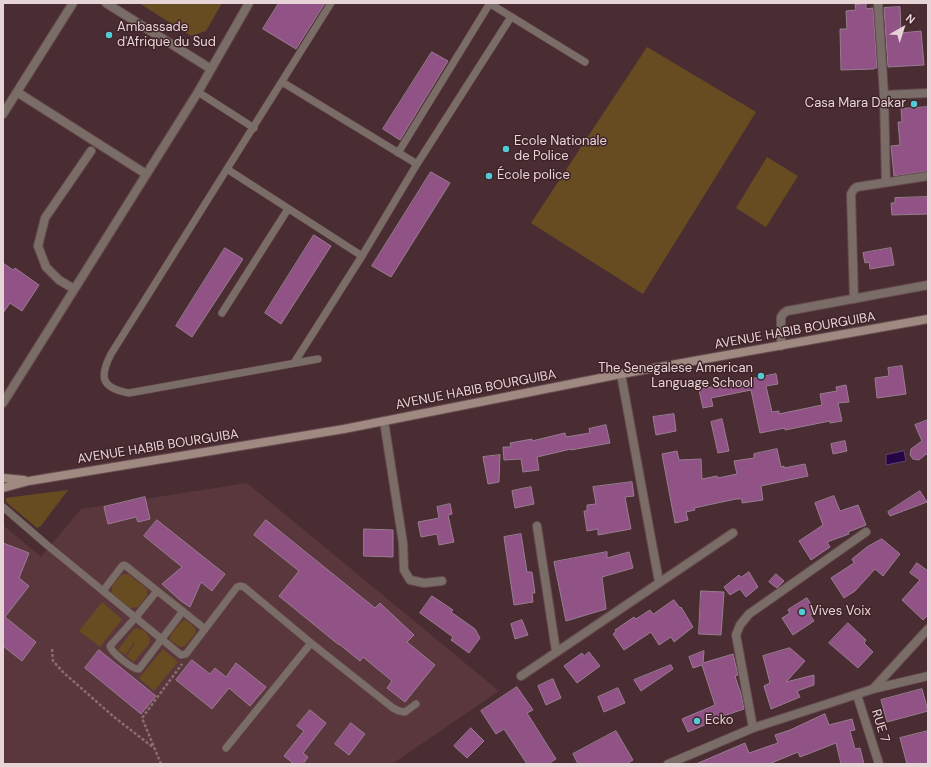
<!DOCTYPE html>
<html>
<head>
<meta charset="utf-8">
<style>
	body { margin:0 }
	#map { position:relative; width:931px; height:767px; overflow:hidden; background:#4a2d32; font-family:"DM Sans",sans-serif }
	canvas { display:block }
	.frame { position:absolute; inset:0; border:4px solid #e7d4d7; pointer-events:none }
	.north { position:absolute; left:883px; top:8px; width:40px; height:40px; -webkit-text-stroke:3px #3f2328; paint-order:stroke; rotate:39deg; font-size:11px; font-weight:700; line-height:16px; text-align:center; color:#e7d4d7 }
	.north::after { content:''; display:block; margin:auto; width:14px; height:18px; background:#e7d4d7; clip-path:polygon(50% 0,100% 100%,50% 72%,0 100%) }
</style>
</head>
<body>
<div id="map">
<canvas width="931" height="767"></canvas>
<div class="frame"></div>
<div class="north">N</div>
</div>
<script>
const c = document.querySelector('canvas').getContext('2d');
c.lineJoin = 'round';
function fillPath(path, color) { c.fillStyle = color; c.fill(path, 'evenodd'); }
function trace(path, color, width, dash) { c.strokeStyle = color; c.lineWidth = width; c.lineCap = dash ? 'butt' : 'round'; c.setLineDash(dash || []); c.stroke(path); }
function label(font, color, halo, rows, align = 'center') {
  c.font = font + ' "DM Sans",sans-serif'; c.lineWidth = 3; c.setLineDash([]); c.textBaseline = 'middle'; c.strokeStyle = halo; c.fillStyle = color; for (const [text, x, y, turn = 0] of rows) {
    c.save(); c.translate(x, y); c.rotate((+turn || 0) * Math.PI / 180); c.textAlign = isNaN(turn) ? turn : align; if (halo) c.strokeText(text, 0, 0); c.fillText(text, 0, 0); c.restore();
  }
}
const built = new Path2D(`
	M247 483 499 691 392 764H3V525L41 557 81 509Z`);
const green = new Path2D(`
	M139 3H222L206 31 191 36Z
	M647 47 756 112 643 294 531 223Z
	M767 157 798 176 766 227 736 208Z
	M68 490 41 526 37 528 6 502V498L13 497Z
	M128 574 147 589V596L138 607 130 608 112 593V586L121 575Z
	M102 602 122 619 100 647 79 631Z
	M186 620 195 628 196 633 185 646 180 647 170 640 171 634 182 621Z
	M137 628 145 631 150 639 149 644 134 662 126 656 135 644 134 643 125 655 118 650 133 630Z
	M163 649 178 662 154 691 139 678Z`);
const water = new Path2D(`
	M904 451 906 461 886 465V455Z`);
const building = new Path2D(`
	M279 3H325L296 49 263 29Z
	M866 4V9L873 8 877 68H874V69L841 70 840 29H847L846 11 856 10 855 5Z
	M900 7 901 33 921 31 924 65 888 67 884 8Z
	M432 52 448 61 400 140 383 129Z
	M928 107V171L894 176 891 146 900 145 898 122H902L901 109Z
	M431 172 450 183 391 277 372 266Z
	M928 197V214L892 215 891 203H895V198Z
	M314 235 331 246 281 324 265 313Z
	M225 248 243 259 192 337 176 326Z
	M891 248 894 265 870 269 869 262 865 263 863 253Z
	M3 263 13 270 15 268 39 285 22 311 10 303 3 313Z
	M902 366 906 394 877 398 875 378 889 376 888 368Z
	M776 374 778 384 766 386 772 412 779 411V414L822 405 820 394 837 391 836 387 846 385 849 402 838 403 842 421 830 423V421L785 430V428L760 433 751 390 711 398 713 406 703 408 699 390Z
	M674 414 676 431 656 435 653 417Z
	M722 419 729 451 718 453 711 422Z
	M928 420V456L926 454 919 460 913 459 910 455 911 449 922 441 915 425Z
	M606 425 610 443 571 450V449L537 457 539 470 523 472 521 459 504 460 503 447H511L510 443 532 439V441L565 433 566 437 590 433 589 429Z
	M845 441 847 451 833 454 831 444Z
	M777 449 781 467 784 466V468L805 464 808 476 761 486 763 500 742 503V499H736L694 508 695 510 686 512 688 520 675 523 662 454 677 451 679 460 701 459 702 479 717 476 718 478 737 474 734 461 754 458V454Z
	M500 455 499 482 488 484 483 457Z
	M632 482 634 496 625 497 631 529 598 535V529L587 531 584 511H587V505L596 504 593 487Z
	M531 487 534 504 515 508 512 491Z
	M920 491 927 502 890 516 888 512Z
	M834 496 840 511 858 505 866 525 848 532 849 534 827 542 830 547 811 560 799 541 823 525 815 503Z
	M145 497 150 519 138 522 136 517 108 524 104 507Z
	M450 504 452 514 448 515 454 542 439 545 437 534 421 537 418 522 439 518 437 507Z
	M157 520 225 574 212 591 201 582 190 607 181 601 162 584 182 567 144 536Z
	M266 520 375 608 380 603 414 635 407 642 435 665 405 702 387 688 392 681 363 657 360 661 339 644V645L279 596 299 571 254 535Z
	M364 529 393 530V557L364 556Z
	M521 534 527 572H532L535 593H532L533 602 514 605 504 537Z
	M882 539 900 554 883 576 875 569 855 591 844 598 831 578 854 563 852 559 867 547Z
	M3 543 29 553 19 578 29 586 5 617 36 642 22 661 3 646Z
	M607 552V558L629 552 633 568 602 577 606 609 566 621 554 562Z
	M917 563 928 571V615L923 620 902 600 920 580 910 573Z
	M749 572 758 587 746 597 740 589 730 595 724 587 739 575 741 577Z
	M776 574 784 581 777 588 769 582Z
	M701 591 724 592 721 635 699 634Z
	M432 596 453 610 451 612 475 629 480 638 469 653 451 640 453 637 420 613Z
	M807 598 816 612 810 615 814 621 793 635 782 618 790 613 788 610Z
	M674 600 680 608 681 607 693 627 674 642 671 637 659 645 651 632 624 650 613 634 616 632 615 630 634 617 636 619 650 610 653 614Z
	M522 620 528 635 515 639 511 624Z
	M848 623 866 640 864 643 873 652 858 668 829 643Z
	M790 648 805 661 786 682 814 675V685L797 691 800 697 771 709 764 686 770 683 763 656Z
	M99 650 156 696 141 714 85 668Z
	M704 651 703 663 733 654 738 675 735 676 741 694 744 709 708 721 709 723 688 732 682 719 715 705 702 665 693 668 689 657Z
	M589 652 600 666 577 683 564 666 582 653 584 656Z
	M192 660 210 674 215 668 226 677 236 663 266 687 250 706 229 688 212 709 176 680Z
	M671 665 673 669 641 691 634 680Z
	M553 679 561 698 546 705 538 686Z
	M517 687 533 710 527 713 556 759 548 764H527L504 729 496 734 481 711Z
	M618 688 625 703 604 712 598 697Z
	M922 689 928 711 887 722 881 700Z
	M310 710 326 723 303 753 308 757 303 764H294L284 756 304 731 297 726Z
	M825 714 829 725 852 719 855 730 850 731 855 749 860 748 864 764H841L836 743 800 757 798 752 769 764H696L745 743 749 753 778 743 775 735 790 730Z
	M351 723 365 734 349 755 335 744Z
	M471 728 484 741 467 758 454 746Z
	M616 731 633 760 626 764H578L573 754Z
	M928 731V764H907L900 738Z`);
const path = new Path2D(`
	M52 649 53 661 64 673 114 717 154 748
	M161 764 142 718 182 664`);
const lane = new Path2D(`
	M489 3 585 62
	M282 82 417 164
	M198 92 254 128
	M398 153 490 3
	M227 169 362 256
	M222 313 288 209
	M318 359 129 393C101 388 99 377 111 354L331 3
	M294 363 362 256 417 164 511 17
	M3 507 47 545 181 655 186 654 237 587 240 586 244 587 311 643 393 708 399 711 405 712 416 704
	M103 591 122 566 124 565 126 566 205 629
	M157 591 136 617 110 646C111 652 133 670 139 669L183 611
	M226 748 311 643`);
const street = new Path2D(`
	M106 3 211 69
	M878 3 884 95 886 182
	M17 92 146 174
	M884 95 928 93
	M3 114 73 3
	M74 289 59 280 46 267 38 246 45 218 91 151
	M854 299 851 194 854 189 857 187 928 176
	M781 346V317L784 313 787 311 928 285
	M621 374 659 582
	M3 403 198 92 249 3
	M384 421 403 543 404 570 410 580 424 583 442 581
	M537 526 556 651
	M521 676 733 533
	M873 689 928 629
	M857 695 879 764
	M753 728 736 635 740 625 749 614 866 532
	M668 764 753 728 873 689 928 676`);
const secondary = new Path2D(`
	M3 478 24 480
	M3 488 29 481 344 429 621 374 928 319`);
const markers = [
	[109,35,4,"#51ccd4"],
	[914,104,4,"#51ccd4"],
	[506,149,4,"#51ccd4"],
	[489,176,4,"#51ccd4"],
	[761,376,4,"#51ccd4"],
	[802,612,4,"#51ccd4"],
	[697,721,4,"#51ccd4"]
];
const poiNames = [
	["Ambassade",117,28],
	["d'Afrique du Sud",117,43],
	["Casa Mara Dakar",906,104,"right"],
	["Ecole Nationale",514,142],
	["de Police",514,157],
	["École police",497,176],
	["The Senegalese American",753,369,"right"],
	["Language School",753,384,"right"],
	["Vives Voix",810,612],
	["Ecko",705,721]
];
const streetNames = [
	["AVENUE HABIB BOURGUIBA",795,331,-10],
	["AVENUE HABIB BOURGUIBA",476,390,-11],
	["AVENUE HABIB BOURGUIBA",158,447,-9],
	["RUE 7",880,726,73]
];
fillPath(built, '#5a373d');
fillPath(green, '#674b21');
fillPath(water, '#260544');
trace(water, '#604370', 1);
fillPath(building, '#915385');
trace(building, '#987d91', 1);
trace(lane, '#664b50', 8);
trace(street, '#664b50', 10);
trace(secondary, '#664b50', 10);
trace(path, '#876e72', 2.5, [3, 2]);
trace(lane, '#7a6c66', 7);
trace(street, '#7a6c66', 8);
trace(secondary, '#9f8981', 8);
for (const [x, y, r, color] of markers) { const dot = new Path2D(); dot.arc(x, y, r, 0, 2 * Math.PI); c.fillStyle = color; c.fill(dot); trace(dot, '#3f2328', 1.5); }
label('13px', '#e7d4d7', '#3f2328', poiNames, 'left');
label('13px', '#e7d4d7', '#3f2328', streetNames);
</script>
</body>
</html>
